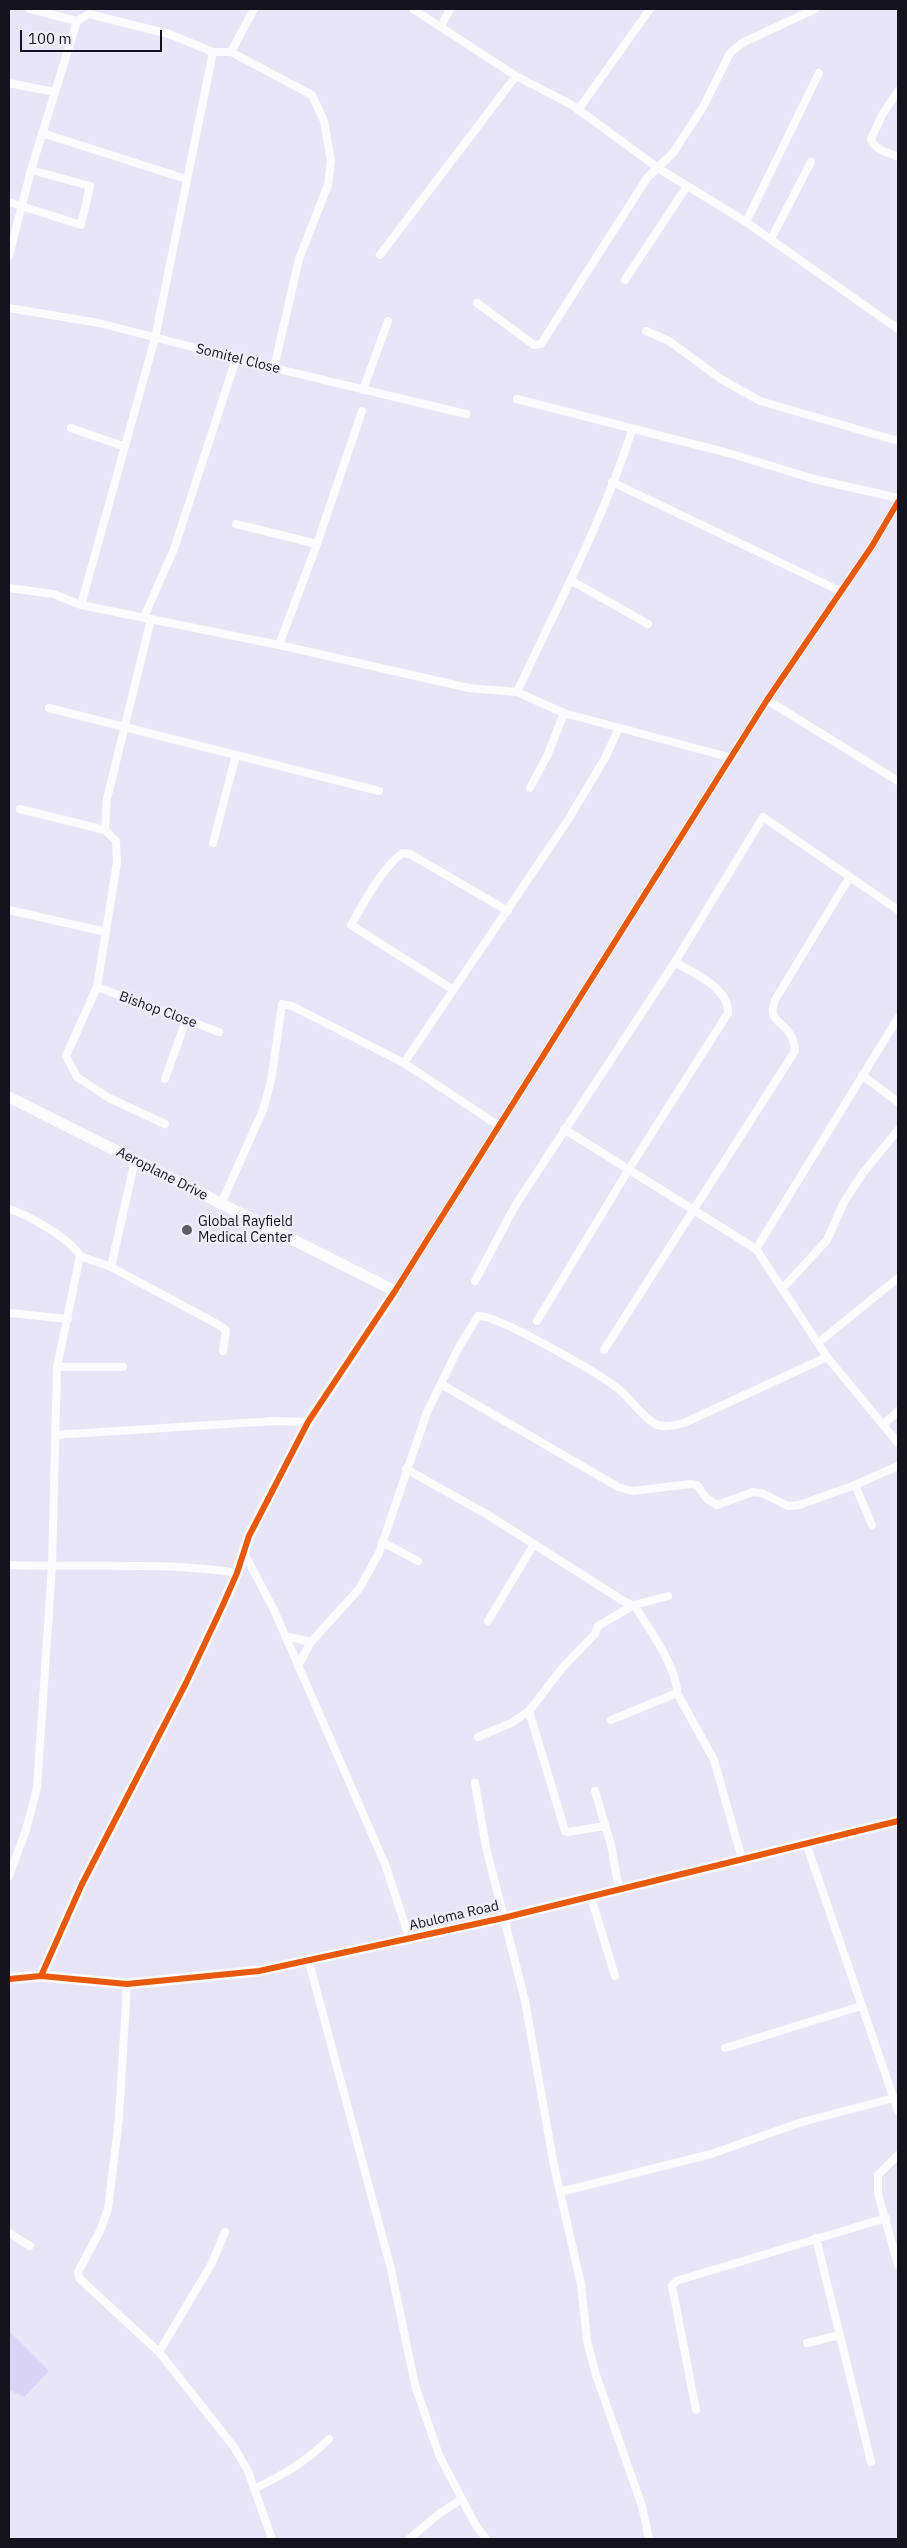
<!DOCTYPE html>
<html>
<head>
<meta charset="utf-8">
<style>
	body { margin:0 }
	#map { position:relative; width:907px; height:2548px; overflow:hidden; background:#e8e5f7; font-family:"IBM Plex Sans",sans-serif }
	canvas { display:block }
	.frame { position:absolute; inset:0; border:10px solid #14121d; pointer-events:none }
	.scale { position:absolute; left:20px; top:30px; width:142px; height:22px; box-sizing:border-box; border:2px solid #14121d; border-top:0; padding-left:6px; font-size:15px; line-height:18px; white-space:nowrap; color:#14121d; -webkit-text-stroke:4px #f0eefb; paint-order:stroke }
</style>
</head>
<body>
<div id="map">
<canvas width="907" height="2548"></canvas>
<div class="frame"></div>
<div class="scale">100 m</div>
</div>
<script>
const c = document.querySelector('canvas').getContext('2d');
c.lineJoin = 'round';
function fillPath(path, color) { c.fillStyle = color; c.fill(path, 'evenodd'); }
function trace(path, color, width, dash) { c.strokeStyle = color; c.lineWidth = width; c.lineCap = dash ? 'butt' : 'round'; c.setLineDash(dash || []); c.stroke(path); }
function label(font, color, halo, rows, align = 'center') {
  c.font = font + ' "IBM Plex Sans",sans-serif'; c.lineWidth = 4.5; c.setLineDash([]); c.textBaseline = 'middle'; c.strokeStyle = halo; c.fillStyle = color; for (const [text, x, y, turn = 0] of rows) {
    c.save(); c.translate(x, y); c.rotate((+turn || 0) * Math.PI / 180); c.textAlign = isNaN(turn) ? turn : align; if (halo) c.strokeText(text, 0, 0); c.fillText(text, 0, 0); c.restore();
  }
}
const green = new Path2D(`
	M9 2331 49 2371 24 2397 9 2390Z`);
const street = new Path2D(`
	M30 9 77 21 89 14 169 34 213 52H231L312 95 324 121 331 161 328 185 299 259 274 368
	M413 9 516 76 572 105 658 168 746 222 898 329
	M441 26 450 9
	M231 52 254 9
	M9 83 54 92
	M898 91 882 115 871 139C875 151 888 152 898 157
	M578 110 650 9
	M42 133 186 179
	M9 202 81 225 90 186 31 170
	M746 222 819 73
	M771 239 811 162
	M380 255 516 76
	M9 256 31 170 77 21
	M625 280 687 186
	M477 303 534 345 541 344 647 178 673 153 703 107 730 53 742 43 815 9
	M9 308 99 323 274 368 466 414
	M646 331 669 341 721 379 760 401 898 441
	M363 390 388 321
	M517 399 732 454 814 479 898 498
	M71 428 123 446
	M612 482 840 591
	M236 524 317 544
	M572 581 648 624
	M9 588 53 594 81 605 279 645 469 688 517 692 564 713 732 758
	M81 605 155 338 213 52
	M144 617 174 549 236 359
	M279 645 317 544 362 411
	M517 692C557 606 603 521 632 430
	M767 700 898 781
	M49 708 379 791
	M530 788 548 754 564 713
	M20 809 105 830 116 841 117 862 97 987 66 1056 77 1077 109 1098 165 1124
	M105 830 107 799 151 619
	M213 843 236 755
	M9 910 106 932
	M97 987 219 1032
	M452 989 351 925C365 901 380 871 402 853L410 854 508 911
	M404 1063 568 820 605 758 619 728
	M862 1075 898 1102
	M165 1079 186 1020
	M564 1129 756 1249 827 1357 898 1443
	M221 1204 263 1110 271 1081 282 1004 292 1006 404 1063 499 1126
	M9 1209C28 1215 71 1239 80 1256L57 1367 52 1566 37 1788 26 1830 9 1876
	M756 1249 898 1018
	M80 1256 111 1267 219 1325 226 1330 223 1351
	M111 1267 135 1160
	M475 1281 515 1206 675 962 763 817 898 910
	M782 1289 827 1240 844 1202 863 1173 898 1130
	M395 1291 767 700 872 546 898 502
	M9 1313 68 1319
	M537 1321 629 1169 728 1013C729 987 694 974 675 962
	M818 1343 898 1278
	M604 1350 795 1051C794 1046 794 1040 791 1036 782 1019 767 1022 775 1000L849 878
	M57 1367H123
	M441 1384 618 1487 632 1491 691 1484 697 1485 707 1499 717 1505 753 1492 762 1493 788 1506 799 1505 855 1485
	M883 1425 898 1411
	M55 1435 273 1421 308 1422
	M406 1469 488 1515 625 1602 634 1605C647 1625 678 1669 677 1693L714 1760 742 1859
	M872 1525 855 1485 898 1466
	M382 1542 418 1561
	M244 1553 274 1610 385 1864 410 1940
	M9 1565C85 1568 162 1561 237 1573
	M488 1621 534 1544
	M285 1636 311 1642
	M298 1666 311 1642 359 1589 379 1553 427 1412 459 1347 478 1316C498 1315 596 1372 616 1387 630 1397 639 1414 654 1423 664 1429 674 1425 684 1423L827 1357
	M529 1711 565 1831 568 1832 605 1826
	M611 1720 677 1693
	M478 1737 511 1723 529 1711 563 1667 595 1634 598 1626 634 1605 668 1596
	M475 1783 486 1847 525 2001 554 2166 581 2284 587 2341 596 2375 642 2506 649 2539
	M595 1791 611 1845 619 1890
	M806 1843 898 2111
	M591 1897 615 1976
	M309 1962 391 2269 415 2385 439 2455 475 2524 486 2539
	M127 1984 119 2118 108 2209 100 2231 78 2272 79 2278 159 2352 234 2447 248 2471 272 2539
	M725 2048 861 2006
	M898 2155 878 2175V2194L898 2265
	M560 2192 711 2154 802 2122 894 2098
	M9 2233 30 2246
	M816 2238 871 2462
	M807 2343 840 2335
	M159 2352 212 2263 225 2232
	M696 2410 672 2286 676 2281 886 2218
	M254 2489C283 2475 307 2461 329 2439
	M409 2539 440 2513 462 2499`);
const secondary = new Path2D(`
	M9 1097 395 1291 308 1422 261 1512 249 1536 237 1573 222 1607 186 1683 82 1884 41 1976
	M9 1979 41 1976 127 1984 259 1971 503 1918 898 1821`);
const cycleway = new Path2D(`
	M41 1976 82 1884 186 1683 222 1607 237 1573 249 1536 308 1422 395 1291 767 700 872 546 898 502
	M9 1979 41 1976 127 1984 259 1971 503 1918 898 1821`);
const markers = [
	[187,1230,6,"#5e5c69"]
];
const streetNames = [
	["Somitel Close",238,359,14],
	["Bishop Close",158,1010,20],
	["Aeroplane Drive",162,1174,27],
	["Abuloma Road",454,1916,-13]
];
const poiNames = [
	["Global Rayfield",198,1222],
	["Medical Center",198,1238]
];
fillPath(green, '#dad4f7');
trace(street, '#fcfbfe', 8);
trace(secondary, '#fcfbfe', 11);
trace(cycleway, '#e8590c', 6);
for (const [x, y, r, color] of markers) { const dot = new Path2D(); dot.arc(x, y, r, 0, 2 * Math.PI); c.fillStyle = color; c.fill(dot); trace(dot, '#f0eefb', 2); }
label('14px', '#14121d', '#f0eefb', streetNames);
label('14px', '#14121d', '#f0eefb', poiNames, 'left');
</script>
</body>
</html>
